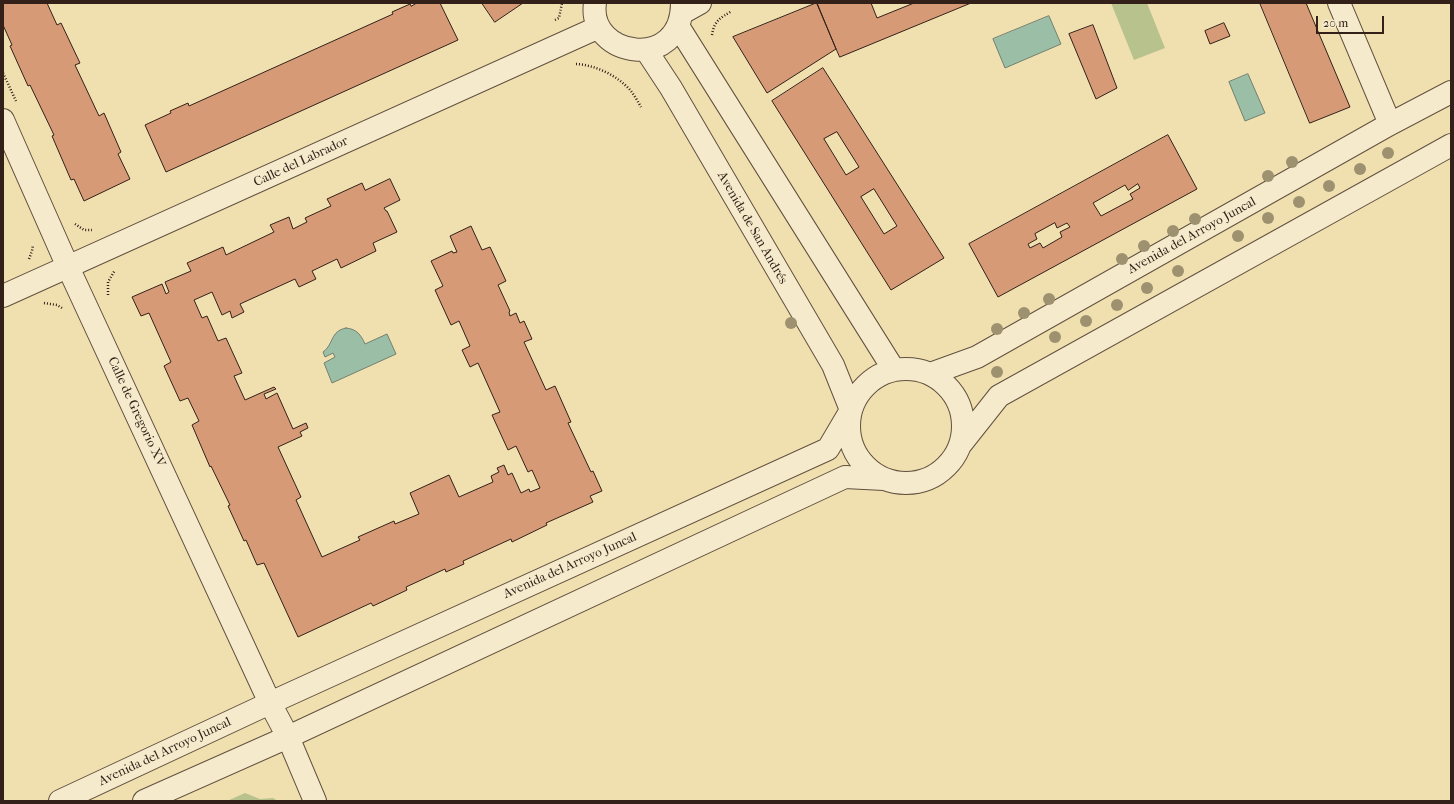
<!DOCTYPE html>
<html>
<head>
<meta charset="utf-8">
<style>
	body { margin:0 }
	#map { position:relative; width:1454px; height:804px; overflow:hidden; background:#f0e0b0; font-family:"IM FELL French Canon",serif }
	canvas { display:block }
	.frame { position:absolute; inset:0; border:4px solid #322019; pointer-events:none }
	.scale { position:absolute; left:1316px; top:16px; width:68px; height:18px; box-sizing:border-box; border:2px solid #322019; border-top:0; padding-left:5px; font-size:12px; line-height:14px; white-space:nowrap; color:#322019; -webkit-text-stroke:3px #f5ebcc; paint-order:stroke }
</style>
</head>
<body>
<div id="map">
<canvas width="1454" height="804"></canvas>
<div class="frame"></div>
<div class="scale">20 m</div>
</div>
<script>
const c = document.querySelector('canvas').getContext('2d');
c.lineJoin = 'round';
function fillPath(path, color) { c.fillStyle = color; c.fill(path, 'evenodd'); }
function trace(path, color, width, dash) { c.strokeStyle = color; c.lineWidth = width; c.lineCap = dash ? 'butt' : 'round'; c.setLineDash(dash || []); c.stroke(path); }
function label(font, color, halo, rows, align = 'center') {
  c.font = font + ' "IM FELL French Canon",serif'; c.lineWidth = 4; c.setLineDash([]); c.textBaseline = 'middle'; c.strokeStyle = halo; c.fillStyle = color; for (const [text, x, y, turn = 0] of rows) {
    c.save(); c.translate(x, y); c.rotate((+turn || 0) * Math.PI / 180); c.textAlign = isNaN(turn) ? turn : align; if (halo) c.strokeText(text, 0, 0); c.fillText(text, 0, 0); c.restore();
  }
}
const green = new Path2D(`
	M1111 3H1147L1165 48 1134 60Z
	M245 793 260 799 273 798 278 801H227Z`);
const water = new Path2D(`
	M1049 16 1061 44 1005 68 993 39Z
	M1248 74 1265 113 1245 121 1229 82Z
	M346 328C357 329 361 335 365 344L387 334 396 354 332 383 324 363 335 357 333 353 325 357 323 352C334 344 330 331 346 328Z`);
const building = new Path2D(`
	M3 3H47L57 25 61 23 80 63 75 65 99 116 104 113 121 152 118 154 130 179 84 201 74 179 71 180 52 136 54 135 30 85 28 86 10 46 12 45 3 25Z
	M417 3H440L458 40 166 172 145 125 171 113 170 111 188 103 189 106 393 14 392 12 410 4 411 6Z
	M482 3H523L495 22Z
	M817 3H871L877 18 914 3H971L840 57Z
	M817 3 836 49 767 93 733 37Z
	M1260 3H1306L1350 107 1310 123Z
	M1224 23 1230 36 1210 44 1205 31Z
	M1093 25 1117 88 1096 99 1069 34Z
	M823 68 944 258 891 290 772 101ZM837 132 859 167 846 175 824 139ZM874 189 897 226 884 234 861 197Z
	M1168 135 1197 189 998 297 969 244ZM1138 184 1140 188 1130 194 1133 199 1101 216 1093 203 1125 185 1128 190ZM1055 223 1057 228 1067 223 1070 227 1060 232 1062 237 1043 248 1040 243 1030 248 1028 244 1037 239 1035 234Z
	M390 179 400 200 384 208 386 211H387L397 232 373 243 376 251 341 268 337 259 312 271 316 279 299 287 295 279 240 304 244 312 232 318 230 311 222 315 212 292 194 300 202 318 207 316 218 341 226 338 242 373 234 376 245 400 274 387 276 389 264 394 266 399 277 393 293 429 306 423 308 428 300 432 302 436 278 447 301 497 296 500 322 557 360 540 358 537 394 521 395 524 419 514 410 493 449 475 459 497 493 482 491 476 499 472 497 468 504 465 508 475 512 473 521 493 529 489 530 492 540 488 532 470 528 472 516 446 508 450 492 415 500 412 478 363 470 367 462 350 470 346 459 321 451 325 435 290 443 286 431 261 452 251 453 253 457 252 450 236 471 226 482 250 490 247 506 281 498 285 510 311 509 312 510 316 516 313 520 323 524 321 532 339 524 342 546 390 555 386 571 422 568 423 591 472 593 471 602 491 590 496 593 502 546 523 547 525 512 542 511 539 463 561 464 564 446 572 445 569 406 587 407 590 373 606 371 603 298 637 264 563 257 565 246 540 244 541 228 506 230 505 211 466 210 467 192 425 199 421 188 398 180 401 164 366 171 362 149 313 141 316 132 297 162 284 166 294 169 292 165 282 191 271 187 263 223 247 226 255 274 232 270 225 289 217 293 229 307 222 305 218 331 206 327 199 362 183 365 190Z`);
const path = new Path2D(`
	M555 20 559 18 562 3
	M712 35C714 21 720 18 732 11
	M576 64C596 65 618 76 631 91 635 96 638 102 641 107
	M3 73 16 101
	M75 224 84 230H92
	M29 259 32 251 33 245
	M108 295V282L115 270
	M44 303 57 305 62 308`);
const minor = new Path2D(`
	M595 3C587 57 682 73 682 3
	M1339 3 1390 124
	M682 13 700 3
	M678 26 894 370
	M3 120 68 267 270 703 288 737 315 801
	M3 296 599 27
	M849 426a57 57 0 1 1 114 0a57 57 0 1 1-114 0Z
	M930 374 977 357 1390 124 1451 92
	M961 444 999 396 1451 145
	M60 801 270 703 828 449 851 410 833 365 671 88 646 50
	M144 801 288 737 845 477 884 479`);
const trees = [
	[1388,153],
	[1292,162],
	[1360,169],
	[1268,176],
	[1329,186],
	[1299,202],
	[1268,218],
	[1195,219],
	[1173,231],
	[1238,236],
	[1144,246],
	[1122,259],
	[1178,271],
	[1147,288],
	[1049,299],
	[1117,305],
	[1024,313],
	[1086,321],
	[791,323],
	[997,329],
	[1055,337],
	[997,372]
];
const streetNames = [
	["Calle del Labrador",301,162,-25],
	["Avenida de San Andrés",752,228,60],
	["Avenida del Arroyo Juncal",1192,236,-29],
	["Calle de Gregorio XV",136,412,65],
	["Avenida del Arroyo Juncal",570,566,-24],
	["Avenida del Arroyo Juncal",165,752,-25]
];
fillPath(green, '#b8c28c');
fillPath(water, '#9bbea7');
trace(water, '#717f6e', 1);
fillPath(building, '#d69b76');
trace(building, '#322019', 1);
trace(minor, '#62503f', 24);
trace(path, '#322019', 2.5, [1, 2]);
trace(minor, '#f5ebcc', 22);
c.fillStyle = '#9e9170';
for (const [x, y] of trees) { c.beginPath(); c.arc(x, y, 6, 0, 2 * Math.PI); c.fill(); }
label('13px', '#322019', '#f5ebcc', streetNames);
</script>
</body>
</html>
